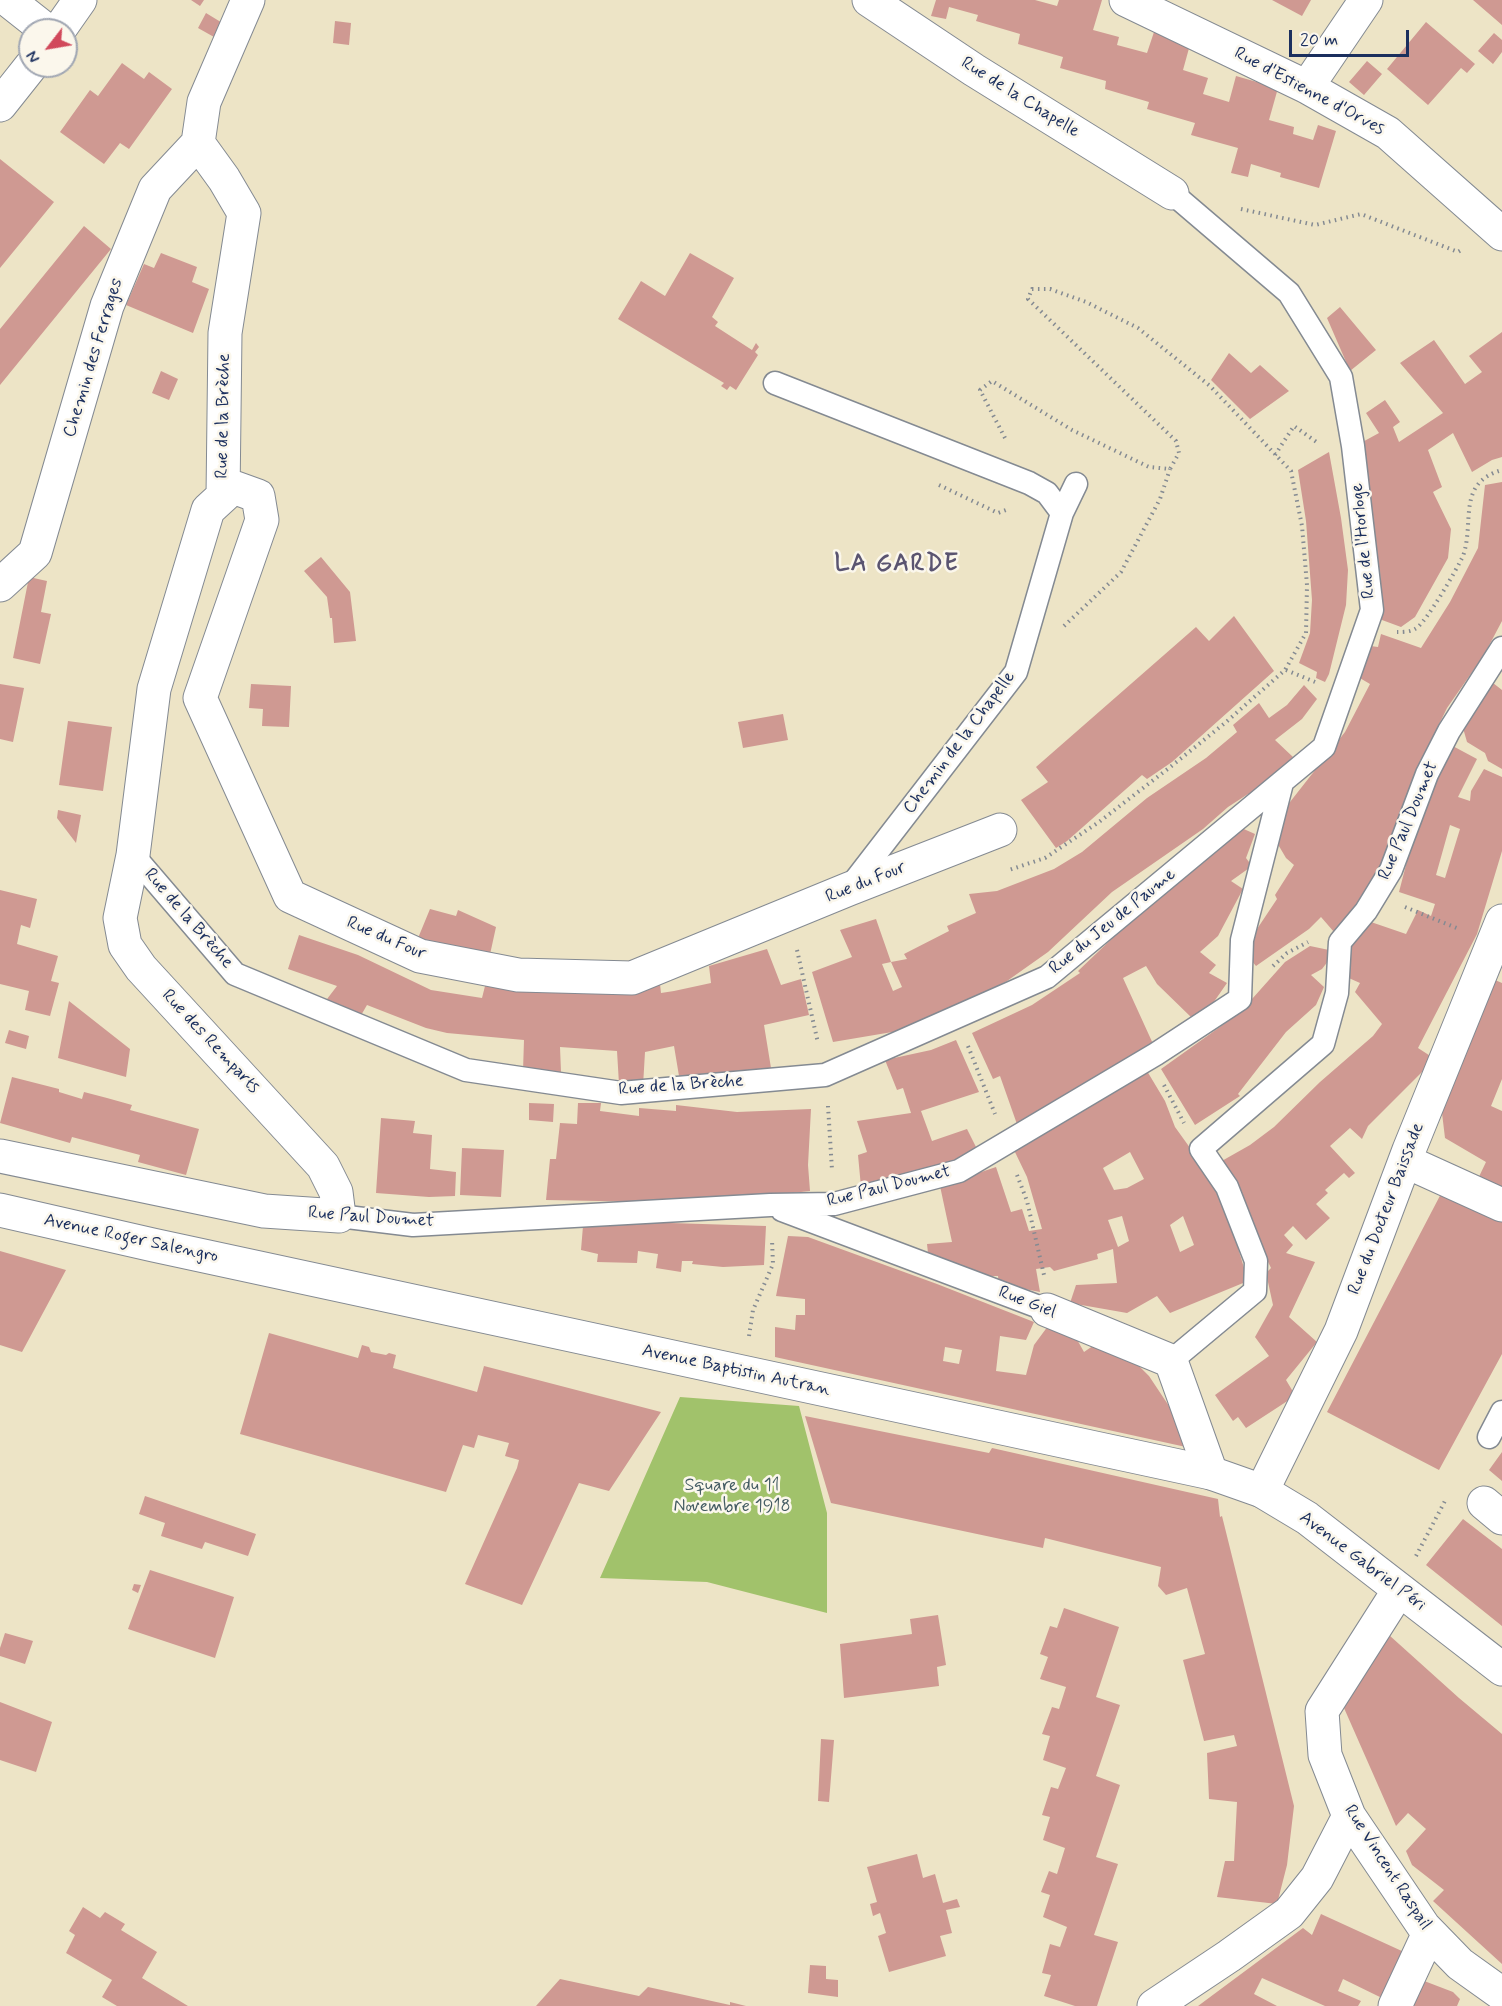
<!DOCTYPE html>
<html>
<head>
<meta charset="utf-8">
<style>
	body { margin:0 }
	#map { position:relative; width:1502px; height:2006px; overflow:hidden; background:#ede4c6; font-family:Mynerve,sans-serif }
	canvas { display:block }
	.north { position:absolute; left:18px; top:18px; width:60px; height:60px; box-sizing:border-box; background:#fbf7ec; border:2px solid #a1a7b3; border-radius:50%; rotate:239deg; font-size:16px; font-weight:700; line-height:24px; text-align:center; color:#1b2f5e }
	.north::after { content:''; display:block; margin:auto; width:21px; height:27px; background:#d1495b; clip-path:polygon(50% 0,100% 100%,50% 72%,0 100%) }
	.scale { position:absolute; left:1289px; top:30px; width:120px; height:27px; box-sizing:border-box; border:3px solid #1b2f5e; border-top:0; padding-left:8px; font-size:18px; line-height:21px; white-space:nowrap; color:#1b2f5e; -webkit-text-stroke:4px #fbf7ec; paint-order:stroke }
</style>
</head>
<body>
<div id="map">
<canvas width="1502" height="2006"></canvas>
<div class="north">N</div>
<div class="scale">20 m</div>
</div>
<script>
const c = document.querySelector('canvas').getContext('2d');
c.lineJoin = 'round';
function fillPath(path, color) { c.fillStyle = color; c.fill(path, 'evenodd'); }
function trace(path, color, width, dash) { c.strokeStyle = color; c.lineWidth = width; c.lineCap = dash ? 'butt' : 'round'; c.setLineDash(dash || []); c.stroke(path); }
function label(font, color, halo, rows, align = 'center') {
  c.font = font + ' Mynerve,sans-serif'; c.lineWidth = 5; c.setLineDash([]); c.textBaseline = 'middle'; c.strokeStyle = halo; c.fillStyle = color; for (const [text, x, y, turn = 0] of rows) {
    c.save(); c.translate(x, y); c.rotate((+turn || 0) * Math.PI / 180); c.textAlign = isNaN(turn) ? turn : align; if (halo) c.strokeText(text, 0, 0); c.fillText(text, 0, 0); c.restore();
  }
}
const green = new Path2D(`
	M680 1397 799 1406 827 1513V1613L707 1582 600 1578Z`);
const building = new Path2D(`
	M191 0H204L200 6Z
	M936 0H1035L1057 6 1059 0H1102L1093 30 1119 37 1117 45 1147 53 1155 29 1191 41 1183 70 1208 78 1203 94 1229 102 1236 76 1278 88 1269 120 1294 127 1293 134 1313 140 1318 125 1336 131 1319 188 1280 177 1281 173 1251 164 1248 177 1231 173 1238 148 1191 135 1195 123 1147 109 1149 102 1105 89 1106 81 1060 68 1063 57 1018 44 1020 34 976 21 978 15 949 7 946 19 931 16Z
	M1272 0H1311L1302 16Z
	M1473 0H1502V25Z
	M206 13 224 24 214 37 198 28Z
	M335 21 351 23 349 45 333 43Z
	M1426 22 1475 64 1467 73 1461 68 1428 105 1387 69Z
	M1494 33 1502 40V52L1493 64 1478 51Z
	M1367 61 1382 74 1364 95 1349 82Z
	M122 63 144 79 149 72 172 89 129 149 120 143 104 164 60 132 90 90 98 96Z
	M0 159 54 202 0 268Z
	M84 226 111 249 0 385V329Z
	M161 253 197 267 192 282 209 289 193 333 126 305 144 264 154 268Z
	M690 253 734 278 712 317 718 322 715 326 752 350 756 343 759 347 755 352 758 355 736 390 730 386 727 390 721 386 724 383 618 319 641 281 665 296Z
	M1340 307 1376 350 1350 371 1327 318Z
	M1502 332V457L1492 460 1472 472 1453 433 1428 450 1442 487 1433 492 1451 529 1448 558 1415 617 1401 627 1382 620 1380 571 1369 534 1357 445 1379 433 1366 413 1385 400 1400 422 1393 427 1399 442 1443 413 1400 363 1434 340 1465 384 1482 372 1469 356Z
	M1229 353 1251 373 1260 365 1289 391 1250 419 1211 380Z
	M161 371 178 379 169 400 152 393Z
	M1329 452 1341 518 1348 570 1346 605 1329 674 1325 682 1316 678 1317 672 1299 663 1310 633 1312 600 1306 521 1298 470Z
	M1502 482V621L1484 655 1447 708 1429 745 1395 839 1356 910 1334 932 1321 917 1309 929 1256 966 1245 953 1257 929 1277 899 1275 895 1294 865 1286 858 1276 841 1279 816 1345 732 1370 684 1353 674 1363 645 1378 647 1381 634 1421 648 1450 602 1478 548 1485 485Z
	M321 557 350 592 356 641 334 643 332 618H330L327 597 304 571Z
	M29 577 47 581 41 612 51 614 40 664 13 658Z
	M1234 616 1274 671 1172 762 1147 779 1142 775 1067 841 1056 848 1021 800 1048 782 1036 767 1196 627 1209 641Z
	M1493 683 1502 690V769L1488 761 1485 753 1467 742 1463 728Z
	M0 684 24 688 13 742 0 739Z
	M251 684 291 686 289 727 262 726 263 709 249 708Z
	M1304 685 1317 699 1302 719 1275 740 1293 757 1276 778 1249 797 1248 794 1228 807 1203 829 1112 892 1048 952 1007 981 922 1027 833 1042 812 972 852 957 840 930 876 919 891 962 907 959 904 954 949 931 947 926 976 913 969 894 997 891 1054 869 1082 852 1147 798 1206 758 1237 732 1233 725 1259 703 1269 718 1287 705ZM891 962 902 987 893 991 882 964Z
	M783 714 788 740 743 748 738 722Z
	M68 721 112 727 103 791 59 785Z
	M1449 744 1477 759 1458 797 1470 801 1471 791 1484 769 1502 777V851L1499 861 1477 934 1418 1048 1435 1059 1368 1126 1362 1139 1350 1128 1330 1146 1355 1173 1349 1178 1344 1173 1325 1190 1328 1193 1316 1204 1330 1218 1306 1240 1293 1226 1284 1235 1293 1245 1286 1253 1315 1262 1289 1317 1317 1342 1286 1380 1295 1395 1292 1398 1246 1428 1238 1417 1233 1421 1215 1395 1269 1356 1255 1337 1273 1305 1266 1273 1271 1268 1220 1162 1250 1145 1274 1127 1320 1082 1373 1036 1382 1024 1355 992 1360 983 1342 975 1352 944 1368 921 1406 934 1418 910 1431 916 1435 904 1399 892 1421 807ZM1450 825 1460 829 1445 878 1436 875Z
	M58 810 81 815 76 843 57 818Z
	M1237 826 1255 834 1246 858 1252 866 1231 881 1243 889 1218 936 1200 952 1216 965 1209 973 1227 983 1211 1006 1193 1019 1157 984 1146 966 1123 978 1154 1046 1018 1127 1000 1076 993 1079 972 1033 1032 1005 1080 973 1078 971 1121 930 1118 927Z
	M0 890 37 899 30 928 21 925 17 944 58 956 51 981 59 983 50 1016 25 1010 29 991 0 984Z
	M430 909 456 916 458 910 496 927 489 959 446 944 443 950 416 943Z
	M299 935 358 955 431 990 482 998 485 986 565 992 660 984 661 993 674 991 711 983 709 966 767 949 781 985 801 979 809 1015 764 1025 771 1068 679 1076 674 1046 645 1052 643 1086 619 1084 617 1051 560 1047 561 1072 523 1071 524 1040 447 1033 426 1028 367 1005 360 1017 324 1003 337 986 288 969Z
	M1310 946 1329 950 1332 956 1322 969 1311 975 1324 987 1316 1005 1286 1032 1238 1094 1240 1096 1195 1125 1161 1069 1231 1019 1252 999 1285 962Z
	M1495 980 1502 983V1079L1491 1106 1502 1111V1196L1476 1183 1486 1162 1445 1138 1442 1113Z
	M69 1001 130 1049 126 1077 58 1058Z
	M9 1030 29 1036 26 1049 5 1043Z
	M956 1040 979 1092 921 1111 932 1141 967 1129 978 1151 942 1167 861 1187 858 1155 867 1152 857 1121 911 1113 903 1088 897 1090 885 1060 931 1050Z
	M1147 1071 1165 1101 1175 1127 1193 1152 1218 1194 1232 1228 1248 1281 1170 1313 1157 1296 1127 1313 1070 1303 1076 1285 1117 1283 1113 1249 1097 1254 1098 1259 1054 1271 1050 1267 1036 1269 1040 1292 999 1284 998 1276H980L947 1269 945 1259 929 1262 927 1244 952 1242 940 1186 996 1167 1011 1212 1022 1209 1029 1231 1042 1229 1027 1177 1014 1150ZM1130 1152 1144 1179 1127 1188 1114 1190 1103 1168ZM1122 1216 1129 1241 1118 1247 1108 1220ZM1183 1216 1194 1245 1180 1252 1170 1225Z
	M12 1077 59 1089V1092L82 1099 84 1092 107 1098 132 1105 130 1110 199 1129 186 1175 138 1162 140 1155 72 1137 70 1143 0 1123Z
	M529 1103 554 1104 553 1122 529 1120Z
	M578 1103H601L600 1111 639 1116V1108L676 1111V1105L737 1112 811 1109 808 1165 810 1191 739 1199 652 1202 546 1200 550 1159H556L560 1123 577 1124Z
	M381 1118 415 1121 413 1133 432 1135 430 1169 456 1172 455 1196 429 1197 376 1193Z
	M462 1148 504 1150 501 1197 460 1195Z
	M1444 1188 1502 1218V1354L1439 1470 1327 1412Z
	M639 1222 766 1226 764 1265 723 1267 692 1264 693 1261H682L681 1272 656 1268 658 1254 638 1251 637 1263 597 1262 598 1254 581 1250 583 1226Z
	M788 1236 808 1237 937 1284 1034 1322 1026 1340 1000 1336 996 1371 1026 1375 1034 1345 1048 1326 1075 1336 1084 1352 1100 1341 1134 1361 1149 1376 1171 1409 1186 1447 775 1357V1327L795 1330 796 1315H805V1299L776 1296ZM945 1347 962 1350 959 1364 943 1361Z
	M0 1251 66 1270 22 1352 0 1345Z
	M269 1333 358 1358 362 1345 369 1347 371 1352 386 1355 389 1353 396 1355 393 1368 477 1392 484 1366 661 1412 609 1491 579 1483 522 1605 465 1584 517 1468 519 1460 505 1456 509 1443 478 1435 474 1448 463 1445 446 1492 240 1434Z
	M805 1416 989 1453 992 1448 1218 1499 1220 1517 1222 1516 1294 1806 1287 1865 1277 1904 1217 1897 1225 1861H1234L1237 1802 1209 1799 1207 1753 1237 1746 1234 1735 1204 1741 1183 1660 1205 1654 1187 1588 1166 1595 1158 1586 1161 1567 1045 1538 1043 1548 831 1503Z
	M1502 1452V1481L1489 1470Z
	M145 1496 256 1534 248 1556 205 1542 202 1549 161 1536 165 1523 139 1514Z
	M1463 1519 1502 1549V1626L1426 1565Z
	M150 1570 234 1597 215 1658 128 1629Z
	M134 1584 141 1585 138 1593 132 1590Z
	M1064 1608 1119 1627 1096 1697 1120 1705 1096 1776 1120 1785 1096 1857 1118 1864 1094 1935 1118 1942 1097 2006H1075L1044 1996 1051 1975 1042 1973 1050 1944 1060 1947 1067 1927 1043 1917 1050 1895 1041 1892 1049 1871 1057 1874 1065 1848 1043 1840 1050 1817 1042 1815 1051 1787 1058 1789 1066 1768 1043 1760 1050 1736 1042 1734 1052 1707 1059 1709 1066 1687 1040 1679 1048 1657 1040 1654 1050 1626 1057 1628Z
	M938 1615 946 1665 937 1667 939 1686 844 1698 840 1644 912 1634 910 1619Z
	M5 1633 33 1641 25 1664 0 1656V1648Z
	M1389 1635 1459 1698 1502 1734V1964L1433 1901 1444 1890 1412 1865 1406 1851 1426 1829 1408 1813 1396 1826 1344 1708Z
	M0 1702 52 1722 36 1772 0 1760Z
	M821 1739 834 1740 829 1802 818 1801Z
	M917 1854 923 1878 935 1874 943 1903 957 1899 960 1907 946 1910 952 1933 940 1936 946 1956 889 1972 878 1936 886 1933 880 1913 873 1916 870 1904 877 1902 867 1867Z
	M83 1907 100 1918 105 1912 125 1924 121 1930 157 1952 142 1978 188 2006H117L102 1997 112 1980 66 1953 75 1935 69 1931Z
	M1321 1914 1404 1952 1384 1999 1343 1979 1338 1991 1361 2001 1358 2006H1325L1262 1978 1254 1994 1277 2006H1198L1303 1928 1312 1935Z
	M810 1965 826 1966V1979L838 1980V1997L808 1993Z
	M560 1979 639 1996 648 1987 730 2005V2002L746 2006H536Z
	M1419 1979 1453 1992 1460 1999 1457 2006H1408Z`);
const path = new Path2D(`
	M1241 209 1315 225 1361 214 1458 252 1463 249
	M1005 438 980 390 992 381 1072 430 1149 467 1170 469 1179 453 1176 441 1028 299 1032 289H1050L1086 302 1138 328 1210 386 1291 471 1302 526 1307 585 1306 633 1285 670 1225 723 1169 768 1099 822 1045 858 1009 870
	M1275 455 1294 426 1318 443
	M939 485 998 513 1006 510
	M1064 626 1121 572 1160 499 1170 469
	M1397 632C1402 632 1410 632 1415 629 1425 625 1458 567 1463 556 1475 522 1456 483 1502 470
	M1286 670 1315 682
	M1405 907 1459 929
	M797 950 818 1043
	M1273 966 1287 953 1308 942
	M968 1046 995 1114
	M1164 1085 1184 1123
	M828 1106 832 1170
	M1017 1175 1027 1201 1044 1275
	M749 1336 753 1310 773 1264 772 1240
	M1416 1556 1446 1499`);
const service = new Path2D(`
	M775 383 1029 483 1047 493 1062 513
	M133 855 235 974 466 1070 621 1093 825 1075 1047 977 1324 747 1372 610 1353 446 1341 377 1289 293 1172 193
	M850 887 1016 672 1062 513 1076 484
	M782 1210 1047 1310
	M339 1216 413 1225 770 1205 834 1204 959 1171 1156 1054 1240 999 1242 940 1282 783
	M1171 1361 1255 1291 1256 1261 1227 1187 1201 1149 1323 1044 1337 993 1340 942 1366 911 1391 870 1427 774 1449 731 1502 648
	M1489 1437 1502 1412`);
const pedestrian = new Path2D(`
	M1484 1503 1502 1518`);
const minor = new Path2D(`
	M8 0 46 30
	M869 0 974 70 1172 193
	M1126 0 1307 87 1388 133 1502 234
	M59 30 80 0
	M1307 87 1366 0
	M0 105 31 66
	M198 143 224 179 244 213 225 333 223 496
	M0 585 35 553 107 306 155 189 198 143 204 102 248 0
	M0 1156 264 1211 339 1216 336 1192 323 1166 141 968 125 945 120 918 133 855 154 689 208 510 233 487 258 496 262 520 200 698 290 896 420 956 518 975 632 978 849 889 1000 830
	M1405 1161 1502 1205
	M1047 1310 1171 1361 1211 1473
	M1262 1491 1341 1331 1409 1150 1502 921
	M1399 1590 1322 1711 1325 1755 1349 1816 1424 1927 1460 1964 1502 1994
	M1154 2006 1229 1956 1289 1913 1317 1878 1349 1816
	M1395 2006 1429 1933`);
const tertiary = new Path2D(`
	M0 1210 153 1245 1211 1473 1262 1491 1307 1518 1502 1669`);
const streetNames = [
	["Rue d'Estienne d'Orves",1309,92,28],
	["Rue de la Chapelle",1020,98,32],
	["Chemin des Ferrages",94,358,-73],
	["Rue de la Brèche",224,416,-89],
	["Rue de l'Horloge",1364,541,-96],
	["Chemin de la Chapelle",960,743,-53],
	["Rue Paul Doumet",1409,821,-67],
	["Rue du Four",866,883,-22],
	["Rue de la Brèche",188,919,49],
	["Rue du Jeu de Paume",1113,922,-39],
	["Rue du Four",386,939,23],
	["Rue des Remparts",210,1042,47],
	["Rue de la Brèche",681,1086,-4],
	["Rue Paul Doumet",889,1187,-14],
	["Rue du Docteur Baissade",1387,1209,-69],
	["Rue Paul Doumet",371,1218,4],
	["Avenue Roger Salengro",131,1239,12],
	["Rue Giel",1027,1303,21],
	["Avenue Baptistin Autran",736,1371,12],
	["Avenue Gabriel Péri",1362,1562,37],
	["Rue Vincent Raspail",1387,1868,57]
];
const parkNames = [
	["Square du 11",732,1486],
	["Novembre 1918",732,1507]
];
const districtNames = [
	["LA GARDE",897,565]
];
fillPath(green, '#a1c26b');
fillPath(building, '#cf9992');
trace(service, '#848a92', 25);
trace(pedestrian, '#848a92', 35);
trace(minor, '#848a92', 35);
trace(tertiary, '#848a92', 35);
trace(path, '#848a92', 4, [1.5, 4.5]);
trace(service, '#fff', 22);
trace(pedestrian, '#fff', 33);
trace(minor, '#fff', 33);
trace(tertiary, '#fff', 33);
label('18px', '#1b2f5e', '#fbf7ec', streetNames);
label('18px', '#435b62', '#fbf7ec', parkNames);
c.letterSpacing = '1.5px';
label('bold 24px', '#5a5470', '#fbf7ec', districtNames);
c.letterSpacing = '0px';
</script>
</body>
</html>
